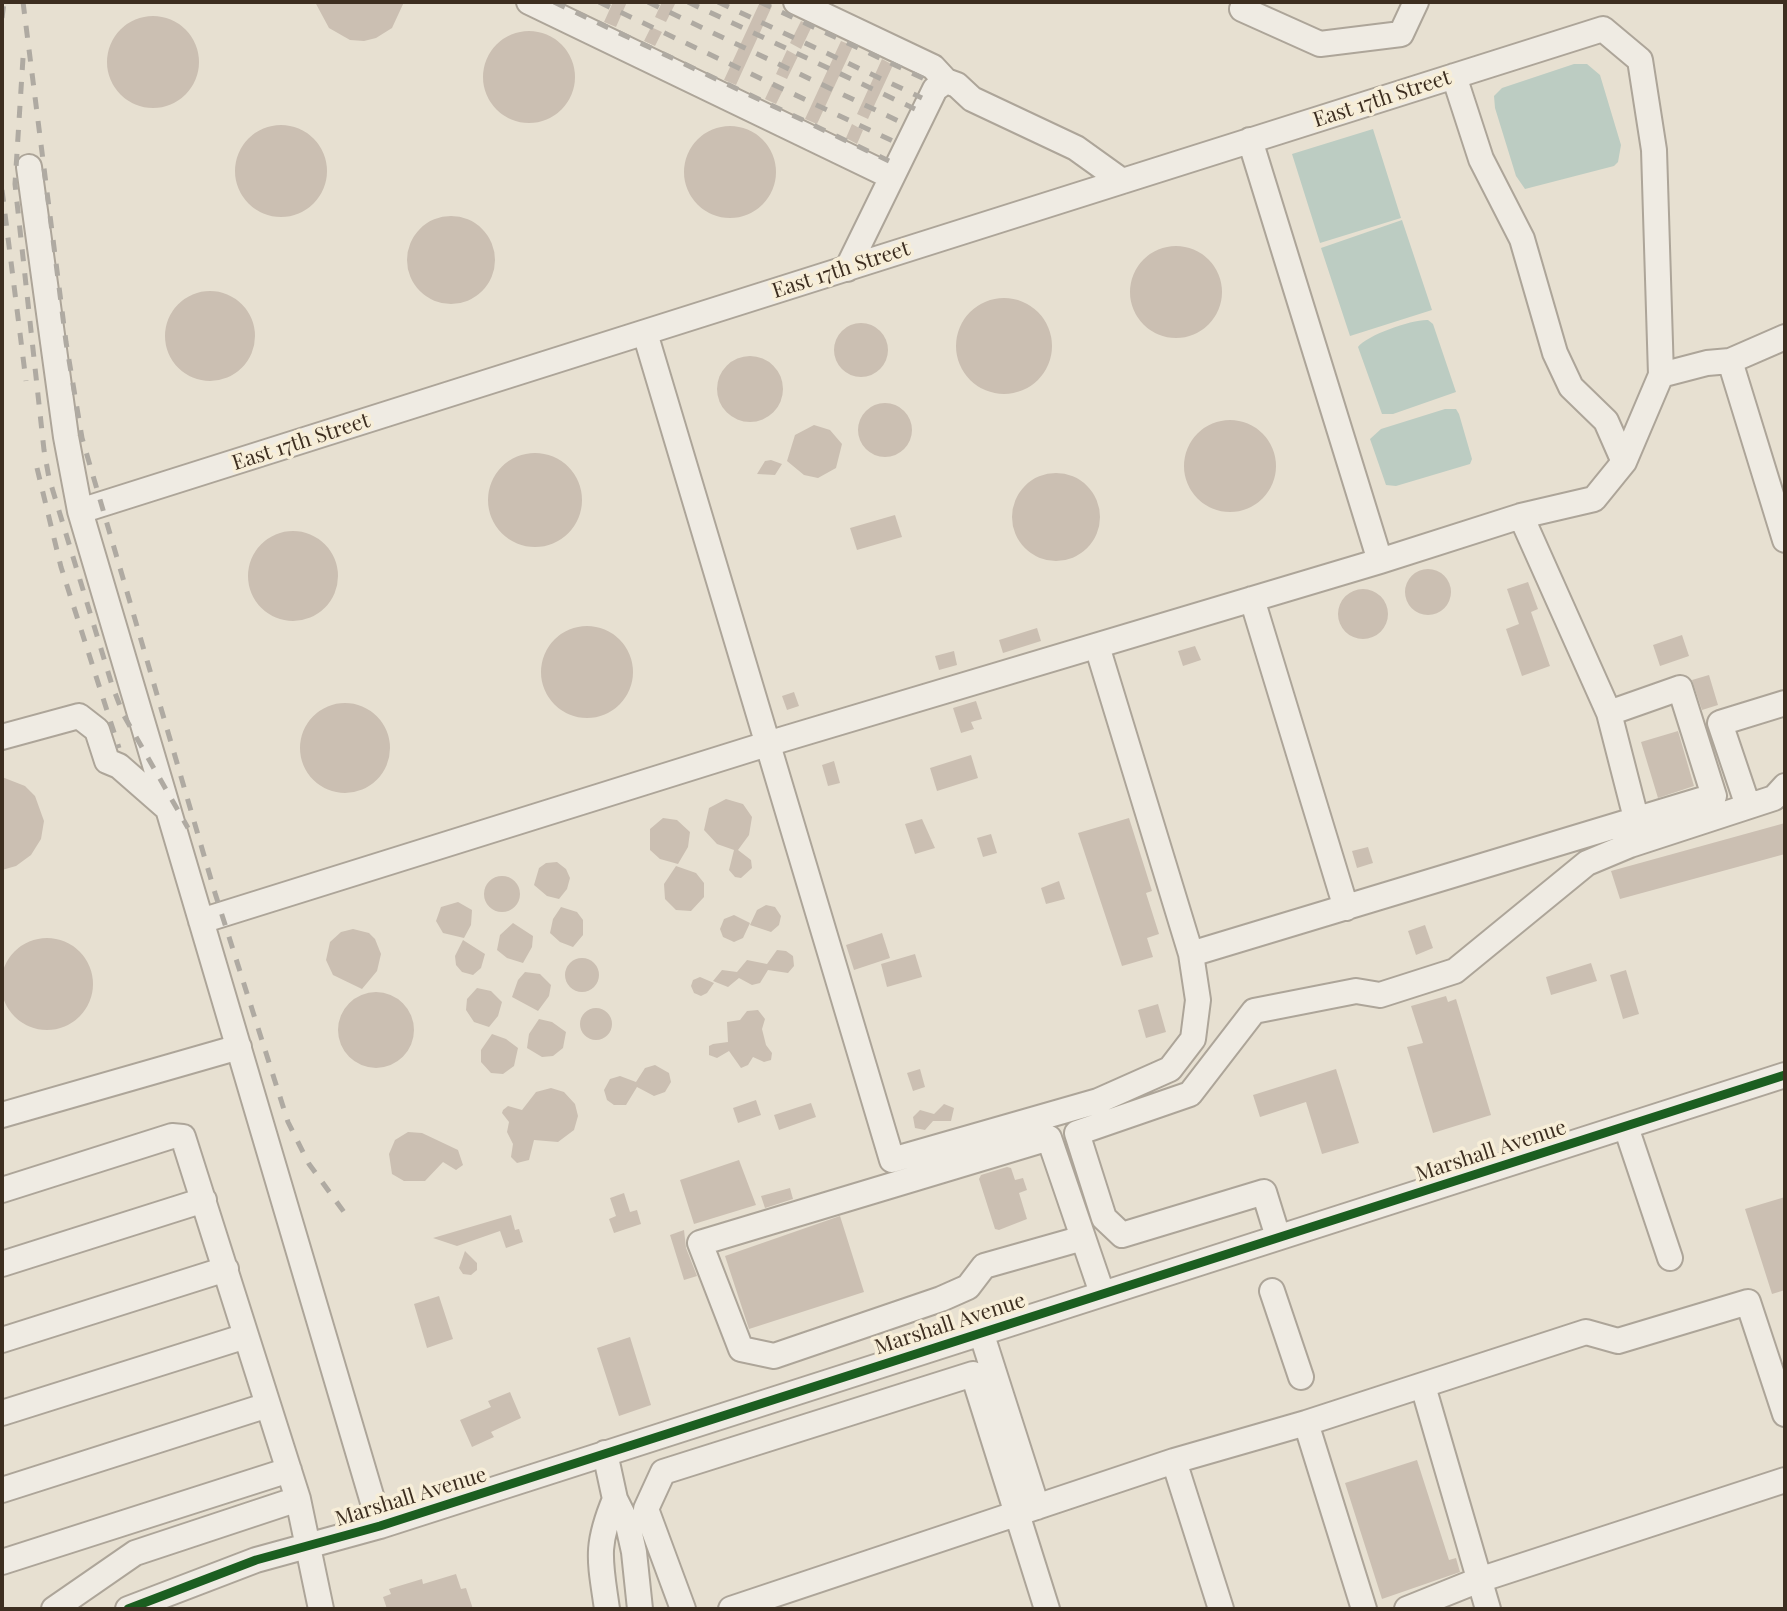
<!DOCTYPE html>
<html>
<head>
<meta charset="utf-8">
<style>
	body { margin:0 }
	#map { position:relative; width:1787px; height:1611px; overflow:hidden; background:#e7e0d1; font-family:"Playfair Display",serif }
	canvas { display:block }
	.frame { position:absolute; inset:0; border:4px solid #3d2e20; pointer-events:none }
</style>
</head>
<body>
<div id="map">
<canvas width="1787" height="1611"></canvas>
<div class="frame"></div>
</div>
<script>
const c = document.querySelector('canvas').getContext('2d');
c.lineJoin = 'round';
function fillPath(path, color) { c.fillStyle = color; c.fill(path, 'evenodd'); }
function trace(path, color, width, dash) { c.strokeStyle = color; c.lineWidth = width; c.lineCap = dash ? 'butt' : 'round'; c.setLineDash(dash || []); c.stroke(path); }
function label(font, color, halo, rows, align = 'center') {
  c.font = font + ' "Playfair Display",serif'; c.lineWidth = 7; c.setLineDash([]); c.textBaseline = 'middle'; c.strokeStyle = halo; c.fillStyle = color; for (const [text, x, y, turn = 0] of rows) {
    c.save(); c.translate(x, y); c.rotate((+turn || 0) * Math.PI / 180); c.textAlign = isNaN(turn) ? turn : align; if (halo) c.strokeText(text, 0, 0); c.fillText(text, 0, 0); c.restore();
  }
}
const water = new Path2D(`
	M1574 64H1587L1600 75 1621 145 1618 162 1614 166 1525 189 1516 176 1495 108 1494 96 1502 88Z
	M1373 129 1401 218 1320 243 1292 154Z
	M1402 220 1432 310 1350 336 1321 248Z
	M1428 320 1433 324 1456 392 1393 414H1382L1358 347C1367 335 1413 319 1428 320Z
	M1445 409H1456L1459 414 1472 459 1470 464 1396 486 1386 485 1370 439 1381 429Z`);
const building = new Path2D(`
	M315 2H404L392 28 376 38 364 41 350 40 329 28Z
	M613 2H627L616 27 604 22Z
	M662 2H676L666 22 655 17Z
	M760 2 772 6 736 85 724 80Z
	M107 62a46 46 0 1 1 92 0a46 46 0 1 1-92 0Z
	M801 21 812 26 801 49 790 43Z
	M651 27 662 32 655 46 644 41Z
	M483 77a46 46 0 1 1 92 0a46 46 0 1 1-92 0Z
	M841 41 853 46 817 124 805 119Z
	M787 50 798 56 787 79 776 74Z
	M882 59 893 65 868 119 857 114Z
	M772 84 783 90 776 104 765 99Z
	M852 124 863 130 857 144 846 138Z
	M235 171a46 46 0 1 1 92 0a46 46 0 1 1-92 0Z
	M684 172a46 46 0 1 1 92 0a46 46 0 1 1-92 0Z
	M407 260a44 44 0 1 1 88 0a44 44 0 1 1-88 0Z
	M1130 292a46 46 0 1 1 92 0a46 46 0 1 1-92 0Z
	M165 336a45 45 0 1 1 90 0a45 45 0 1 1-90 0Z
	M956 346a48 48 0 1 1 96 0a48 48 0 1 1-96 0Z
	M834 350a27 27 0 1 1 54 0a27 27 0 1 1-54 0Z
	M717 389a33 33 0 1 1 66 0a33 33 0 1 1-66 0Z
	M858 430a27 27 0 1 1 54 0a27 27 0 1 1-54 0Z
	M1184 466a46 46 0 1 1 92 0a46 46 0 1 1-92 0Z
	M814 425 830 430 842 444 836 468 818 478 804 475 787 461 795 435Z
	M488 500a47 47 0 1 1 94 0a47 47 0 1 1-94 0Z
	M771 460 782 464 775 475 757 474 765 461Z
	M1012 517a44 44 0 1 1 88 0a44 44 0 1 1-88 0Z
	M895 515 902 537 857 550 850 528Z
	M248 576a45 45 0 1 1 90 0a45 45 0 1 1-90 0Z
	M1405 592a23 23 0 1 1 46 0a23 23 0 1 1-46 0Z
	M1528 582 1538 609 1531 612 1550 666 1522 676 1506 629 1519 624 1507 589Z
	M1338 614a25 25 0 1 1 50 0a25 25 0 1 1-50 0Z
	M541 672a46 46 0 1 1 92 0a46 46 0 1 1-92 0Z
	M1037 628 1041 641 1003 653 999 640Z
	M1682 635 1689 656 1660 666 1653 645Z
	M1195 646 1201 660 1183 666 1178 651Z
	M954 651 957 665 939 670 935 656Z
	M1709 675 1718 705 1702 710 1692 680Z
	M794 692 799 706 787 710 782 696Z
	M976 701 982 719 971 722 974 729 961 733 953 708Z
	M300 748a45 45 0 1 1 90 0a45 45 0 1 1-90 0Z
	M1678 731 1694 786 1658 798 1641 742Z
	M971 755 978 778 937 791 930 768Z
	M834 761 840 783 828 786 822 765Z
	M2 777 25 786 35 796 44 821 41 839 31 855 16 866 2 870Z
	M726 799 743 804 752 817 749 835 738 850 751 860 752 868 741 878 735 877 729 870 734 850 717 844 704 830 709 808Z
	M663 818 677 820 690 832 688 847 678 864 660 859 650 850V829Z
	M1129 818 1152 891 1146 893 1159 934 1147 938 1153 957 1122 966 1078 833Z
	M922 819 935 848 915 854 905 824Z
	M1785 823V854L1620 899 1611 871Z
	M991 834 997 853 983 857 977 838Z
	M1368 847 1373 863 1357 868 1352 851Z
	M557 862 566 869 570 878 567 889 559 899 547 896 534 885 539 868 546 863Z
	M676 866 696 873 704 883V897L691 911 676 910 665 899 664 884Z
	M484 894a18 18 0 1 1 36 0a18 18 0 1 1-36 0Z
	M1059 881 1065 899 1046 904 1041 888Z
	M458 902 472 910 471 925 464 938 443 933 436 921 441 907Z
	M766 905 775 907 781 916 779 925 771 932 750 925 757 910Z
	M561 907 577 912 583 920V935L573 947 560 942 550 933 553 919Z
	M734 915 750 923 743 938 734 942 723 937 720 929 724 919Z
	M513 923 533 936 532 947 523 963 507 958 497 950 500 935Z
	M1425 925 1433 948 1416 955 1408 931Z
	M353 929 369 933 375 939 381 954 377 971 362 989 333 975 326 960 330 942 341 932Z
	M882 933 890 958 854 970 846 945Z
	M1 984a46 46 0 1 1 92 0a46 46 0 1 1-92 0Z
	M463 940 485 954 481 968 473 975 462 972 456 965 455 956Z
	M777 950 786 951 793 956 794 966 788 973 768 970 760 983 752 985 739 978 728 987 713 981 722 970 737 972 747 960 767 964Z
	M915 954 922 977 887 987 881 964Z
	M565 975a17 17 0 1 1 34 0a17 17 0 1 1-34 0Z
	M1591 963 1597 981 1551 995 1546 977Z
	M1626 970 1639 1014 1623 1019 1610 975Z
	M525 972 540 974 551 985 549 996 538 1011 512 997 518 980Z
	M700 977 714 983 707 993 701 996 694 993 691 986 693 980Z
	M477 988 491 991 502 1002 498 1016 489 1027 474 1022 466 1010 467 999Z
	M338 1030a38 38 0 1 1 76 0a38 38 0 1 1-76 0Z
	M1446 996 1448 1002 1456 999 1491 1115 1433 1133 1407 1047 1423 1043 1411 1006Z
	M1158 1004 1166 1032 1146 1038 1138 1010Z
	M580 1024a16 16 0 1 1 32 0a16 16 0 1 1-32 0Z
	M758 1010 765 1019 762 1029 766 1045 772 1053 771 1060 764 1062 753 1057 748 1065 741 1068 729 1051 717 1058 709 1055V1046L713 1044 728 1042 727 1022 740 1020 747 1011Z
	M539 1019 552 1022 566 1032 563 1048 553 1056 542 1057 527 1048 529 1034Z
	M492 1034 506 1039 518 1048 514 1066 503 1074 491 1073 481 1062V1050Z
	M655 1065 669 1073 671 1082 665 1092 654 1096 637 1087 626 1105H614L607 1100 604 1090 610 1079 620 1076 636 1082 645 1068Z
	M920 1069 925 1087 913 1091 907 1073Z
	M1336 1069 1359 1143 1322 1154 1306 1102 1260 1117 1253 1095Z
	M551 1088 564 1092 575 1104 578 1116 574 1130 558 1142 534 1140 529 1160 517 1163 511 1157 513 1144 507 1132 509 1122 502 1113 503 1110 508 1106 522 1110 536 1092Z
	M756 1100 761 1115 738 1123 733 1108Z
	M811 1103 816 1117 779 1130 774 1115Z
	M944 1104 954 1108 951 1121H933L925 1130 915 1128 913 1117 920 1110 934 1114Z
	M408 1132 422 1133 458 1150 463 1165 456 1170 443 1162 425 1181H404L392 1174 389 1154 395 1140Z
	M739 1160 756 1205 694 1224 680 1180Z
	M1007 1167 1011 1168 1015 1180 1023 1178 1027 1190 1019 1193 1027 1219 999 1230 995 1229 979 1179 981 1175Z
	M790 1188 793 1199 765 1208 761 1196Z
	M624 1193 630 1212 637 1210 641 1224 614 1233 609 1219 616 1216 610 1198Z
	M1785 1197V1290L1772 1294 1745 1209Z
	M511 1215 515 1230 519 1229 523 1242 506 1248 500 1231 457 1246 433 1238Z
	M840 1216 864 1292 749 1329 725 1256Z
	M684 1230 686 1248 697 1276 684 1280 670 1235Z
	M465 1251 477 1263V1270L471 1275 463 1274 459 1268Z
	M439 1296 453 1339 427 1348 414 1304Z
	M630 1337 651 1405 619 1416 597 1348Z
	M510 1392 521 1418 491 1432 494 1437 472 1447 460 1420 491 1407 488 1401Z
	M1417 1460 1449 1560 1456 1558 1460 1572 1382 1599 1345 1483Z
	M456 1574 461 1589 466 1588 473 1609H387L383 1597 391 1594 389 1589 422 1579 423 1584Z`);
const minor = new Path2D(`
	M529 2 892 177
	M796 2 933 67 946 81
	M1245 2 1242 9 1320 44 1401 34 1416 2
	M1454 76 1481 159 1522 239 1555 353 1571 387 1606 421 1624 462
	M1250 140 1380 561
	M29 167 66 437 80 511 380 1526
	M847 269 935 89 946 81 957 85 972 99 1076 148 1122 181
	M645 333 892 1160 1098 1101 1170 1069 1193 1039 1198 1000 1191 954 1097 646
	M1785 337 1730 361 1785 540
	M80 511 1603 29 1640 60 1654 150 1661 375 1707 363 1730 361
	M1252 599 1346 908
	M2 737 79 716 97 730 107 761 119 766 167 808
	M1748 806 1720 723 1785 703
	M1637 822 1609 713 1521 516 1594 499 1624 462 1661 375
	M201 921 767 744 1380 561 1521 516
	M1191 954 1714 796 1680 688 1609 713
	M2 1115 239 1047
	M1626 1127 1670 1258
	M2 1190 172 1136 183 1137 298 1499
	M1278 1237 1264 1192 1122 1235 1104 1218 1077 1133 1190 1094 1254 1011 1356 991 1380 995 1455 971 1587 863 1630 845 1774 798 1785 786
	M1083 1238 984 1266 968 1287 941 1299 774 1356 741 1349 700 1243 1049 1138 1102 1293
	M2 1264 204 1200
	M1272 1291 1301 1377
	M981 1332 1037 1507
	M2 1340 226 1269
	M1423 1386 1488 1609
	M2 1413 246 1336
	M1306 1423 1364 1609
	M605 1453 615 1499 628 1525 634 1552 640 1609
	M1174 1461 1221 1609
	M2 1490 268 1405
	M2 1562 289 1470
	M54 1609 135 1553 298 1499 321 1609
	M128 1609 256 1560 380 1526 1785 1075
	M607 1609C600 1560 595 1547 615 1499
	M683 1609 646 1509 663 1472 973 1374 1047 1609
	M731 1609 1174 1461 1306 1423 1586 1332 1618 1341 1748 1302 1785 1414
	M1407 1609 1479 1580 1785 1480`);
const rail = new Path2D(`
	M23 2 66 342 82 438 215 893 288 1122 309 1164 344 1212
	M554 2 889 161
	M599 2 897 143
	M648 2 907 125
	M688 2 915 109
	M718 2 922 98
	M760 2 929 81
	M2 18 4 2
	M23 58 15 184 44 450 49 478 112 685 123 714 188 828
	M2 190 26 381
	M37 468 61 567 119 748`);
const cycleway = new Path2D(`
	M128 1609 256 1560 380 1526 1785 1075`);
const streetNames = [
	["East 17th Street",1382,99,-18],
	["East 17th Street",841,270,-18],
	["East 17th Street",301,442,-18],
	["Marshall Avenue",1491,1151,-18],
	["Marshall Avenue",950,1324,-18],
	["Marshall Avenue",411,1497,-17]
];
fillPath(water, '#bcccc2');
fillPath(building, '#cbbfb2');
trace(minor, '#ada599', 28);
trace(minor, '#efebe3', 24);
trace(rail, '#afaaa2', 5, [12, 12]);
trace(cycleway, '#1b5e20', 9);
label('21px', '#3d2e20', '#f7eed8', streetNames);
</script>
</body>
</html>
